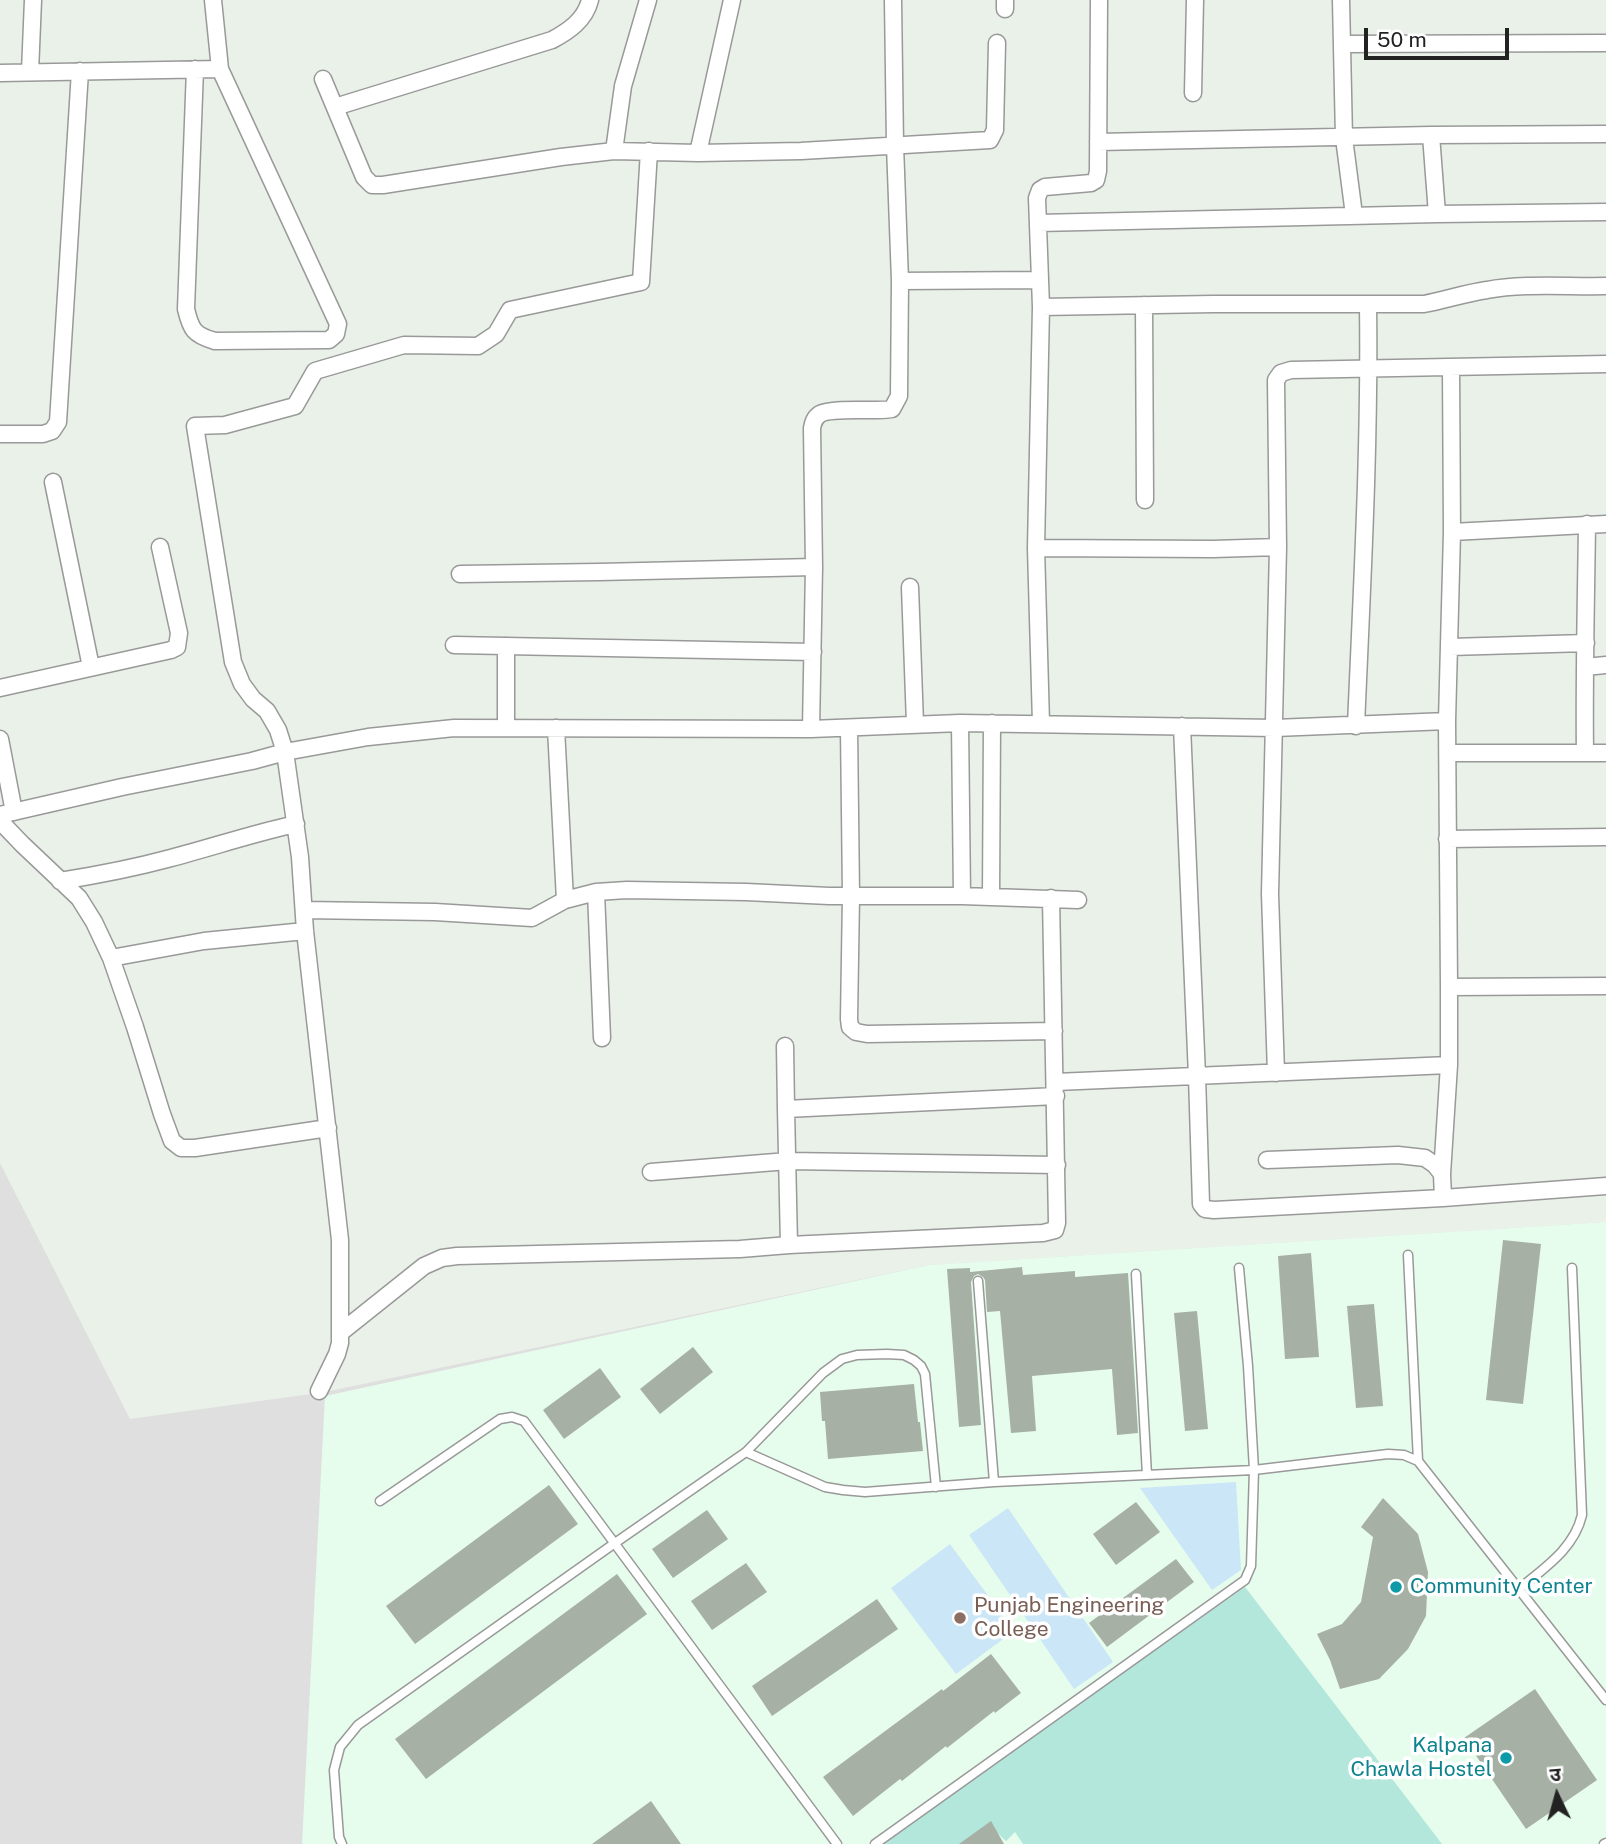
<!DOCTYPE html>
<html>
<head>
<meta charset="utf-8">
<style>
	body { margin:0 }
	#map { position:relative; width:1606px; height:1844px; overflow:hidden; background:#e9f1e9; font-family:"Public Sans","Noto Sans Devanagari",sans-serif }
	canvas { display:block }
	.north { position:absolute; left:1522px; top:1760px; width:70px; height:70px; -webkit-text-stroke:5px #fff; paint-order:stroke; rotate:355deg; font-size:19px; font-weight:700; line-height:28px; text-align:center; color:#222 }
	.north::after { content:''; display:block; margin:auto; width:24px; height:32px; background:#222; clip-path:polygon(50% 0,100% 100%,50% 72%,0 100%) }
	.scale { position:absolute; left:1364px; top:28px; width:145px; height:32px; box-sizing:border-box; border:4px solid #222; border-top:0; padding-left:9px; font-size:21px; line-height:24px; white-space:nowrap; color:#222; -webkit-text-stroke:5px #fff; paint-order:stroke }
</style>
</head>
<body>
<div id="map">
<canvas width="1606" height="1844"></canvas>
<div class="north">उ</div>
<div class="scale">50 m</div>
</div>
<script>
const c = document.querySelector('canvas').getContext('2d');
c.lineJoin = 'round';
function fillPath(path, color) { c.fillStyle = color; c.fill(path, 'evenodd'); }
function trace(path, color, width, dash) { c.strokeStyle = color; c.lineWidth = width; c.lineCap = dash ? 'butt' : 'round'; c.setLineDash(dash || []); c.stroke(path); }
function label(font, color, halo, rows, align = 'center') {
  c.font = font + ' "Public Sans",sans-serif'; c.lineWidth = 7; c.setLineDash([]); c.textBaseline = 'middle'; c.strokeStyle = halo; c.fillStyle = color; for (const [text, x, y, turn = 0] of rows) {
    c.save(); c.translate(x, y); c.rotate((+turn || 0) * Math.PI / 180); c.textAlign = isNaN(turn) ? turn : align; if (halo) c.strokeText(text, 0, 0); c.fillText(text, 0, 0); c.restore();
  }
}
const residential = new Path2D(`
	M0 1163 130 1419 325 1392 929 1265 1606 1222V1844H0Z`);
const education = new Path2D(`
	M1606 1222V1844H302L325 1396 929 1265Z`);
const grass = new Path2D(`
	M1245 1587 1442 1844H1023L1015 1832 1006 1841 990 1826 965 1844H879Z`);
const park = new Path2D(`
	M1236 1482 1241 1570 1212 1590 1140 1488Z
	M1008 1508 1113 1662 1074 1689 969 1535Z
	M950 1544 1014 1631 956 1674 891 1588Z`);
const building = new Path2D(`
	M1503 1240 1541 1244 1523 1404 1486 1400Z
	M1311 1253 1319 1357 1285 1359 1278 1256Z
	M1022 1267 1023 1275 1075 1271V1277L1128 1273 1138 1433 1117 1435 1112 1369 1032 1376 1036 1431 1011 1433 1000 1311 987 1312 985 1280 983 1277 978 1274 974 1276 971 1282 981 1425 959 1427 947 1269 970 1268V1272Z
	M1374 1304 1383 1406 1356 1408 1347 1306Z
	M1197 1311 1208 1429 1185 1431 1174 1313Z
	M693 1347 713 1372 660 1414 640 1389Z
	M600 1368 621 1397 564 1439 543 1410Z
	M914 1384 918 1422H920L923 1451 828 1459 825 1421H822L820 1392Z
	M549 1485 578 1524 415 1644 386 1606Z
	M1383 1498 1418 1534 1428 1572 1426 1616 1408 1649 1379 1679 1340 1689 1330 1660 1317 1634 1342 1624 1361 1602 1373 1537 1361 1527Z
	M1136 1502 1160 1532 1116 1565 1093 1534Z
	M707 1510 728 1539 673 1578 652 1549Z
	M1176 1559 1194 1582 1107 1647 1089 1623Z
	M746 1563 767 1592 712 1630 691 1601Z
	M617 1574 647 1614 426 1779 395 1739Z
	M877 1599 898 1629 772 1716 752 1686Z
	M991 1654 1021 1693 995 1713 994 1711 947 1748 946 1746 902 1781 900 1779 853 1816 823 1777 942 1689 943 1691Z
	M1535 1689 1597 1780 1526 1829 1464 1738Z
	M651 1801 681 1844H592Z
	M991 1821 1004 1844H959Z`);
const lane = new Path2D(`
	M1408 1255 1418 1461
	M1136 1274 1147 1475
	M978 1281 994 1482
	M746 1452 825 1487 843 1490 865 1492 994 1482 1254 1470 1388 1454 1404 1455 1418 1461 1606 1700
	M380 1501 500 1419 512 1417 524 1421 837 1844
	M1519 1589C1544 1568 1574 1549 1582 1515L1572 1268
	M342 1844 339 1837 334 1770 340 1747 358 1725 615 1543 746 1452 823 1373 842 1359 857 1355 887 1354 904 1355 914 1360 921 1366 925 1374 936 1487
	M875 1844 1245 1580 1251 1566 1254 1470 1248 1366 1239 1268
	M1604 1844 1606 1843`);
const street = new Path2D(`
	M893 0 895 145 900 281
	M1341 0 1344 138 1354 215
	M1005 9V0
	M1342 44 1606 43
	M195 69 186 309C191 330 194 335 215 341L329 340 336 334 338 324 220 69
	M30 72 33 0
	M0 73 220 69 213 0
	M323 79 364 177 372 185H383L561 157 614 151 698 153 801 151 990 140 995 130 997 43
	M1193 93 1195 0
	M335 107 552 40C569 31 585 20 590 0
	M1606 134 1431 135 1437 214 1606 212
	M1098 142 1431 135
	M614 151 623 86 648 0
	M698 153 732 0
	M1038 223 1437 214
	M1144 305 1145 500
	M1041 307 1213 304H1424C1445 300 1466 293 1487 290 1523 283 1569 287 1606 286
	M1451 368 1452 532
	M0 434H43L52 431 58 422 80 71
	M53 482 91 667
	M1036 548 1213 549 1278 547
	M460 574 599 572 814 567
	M910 587 915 724
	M454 645 813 652
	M1450 647 1586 643
	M1585 667 1606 665
	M0 688 171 650 177 647 179 633 160 547
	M1447 721 1452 532 1606 524
	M960 723 962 896
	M1041 723 1036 548 1041 307 1037 198 1040 190 1045 187 1091 183 1096 180 1098 171 1099 0
	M1182 726 1197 1076 1201 1204 1205 1209 1214 1210 1443 1198 1606 1186
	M1356 726C1362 585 1370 444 1368 304
	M506 728V646
	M556 728 565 900
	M849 728 851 896 849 1019 850 1027 856 1032 867 1034 1054 1031
	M811 729 814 567 812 428C813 423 814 418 820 414 832 407 875 412 892 409L899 396 900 281 1040 280
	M0 739 14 812
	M1448 753H1606
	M1585 753C1584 677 1586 601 1587 524
	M0 815 122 787 252 761 285 752 368 737 454 728 811 729 960 723 1275 728 1447 721 1449 987 1606 986
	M0 821 22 844 79 898 94 922 111 958 135 1027 162 1114 172 1141 181 1148H195L328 1128
	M1447 839 1606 837
	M60 881C98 875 134 868 171 858 213 847 254 833 296 824
	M596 892 602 1038
	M991 897 992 723
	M304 910 435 912 532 918 565 900 596 892 627 890 746 892 829 896H962L1078 900
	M111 958 204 941 305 931
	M785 1046 786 1109
	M1276 1073 1270 894 1278 547 1276 380 1281 373 1291 370 1606 364
	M1056 1082 1449 1065
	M1267 1160 1398 1155 1425 1158 1435 1165 1442 1174 1443 1198
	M651 1172 788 1161 1057 1165
	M1442 1174 1449 1065V987
	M789 1245 786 1109 1056 1096
	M340 1333 424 1266 442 1258 457 1256 740 1249 789 1245 1043 1233 1055 1230 1057 1223 1051 898
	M319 1391 337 1354 340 1343V1240L305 931 300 857 285 752 278 730 267 711 253 699 242 684 233 662 195 426 225 425 295 406 315 371 404 345 478 346 496 334 510 310 641 282 649 151`);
const markers = [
	[1396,1587,7,"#0f9aa8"],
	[960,1618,7,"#8d6e63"],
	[1506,1758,7,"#0f9aa8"]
];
const cultureNames = [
	["Community Center",1410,1587],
	["Kalpana",1492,1746,"right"],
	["Chawla Hostel",1492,1770,"right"]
];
const educationNames = [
	["Punjab Engineering",974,1606],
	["College",974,1630]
];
fillPath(residential, '#dfdfdf');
fillPath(education, '#e6fded');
fillPath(grass, '#b3e7dc');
fillPath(park, '#cbe6f6');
fillPath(building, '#a7b0a5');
trace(lane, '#999', 11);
trace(street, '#999', 19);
trace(lane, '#fff', 8);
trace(street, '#fff', 16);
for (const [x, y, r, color] of markers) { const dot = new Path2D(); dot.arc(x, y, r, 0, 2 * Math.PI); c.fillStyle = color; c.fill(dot); trace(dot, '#fff', 2.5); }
label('21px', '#0d838f', '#fff', cultureNames, 'left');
label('21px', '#785e54', '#fff', educationNames, 'left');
</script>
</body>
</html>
